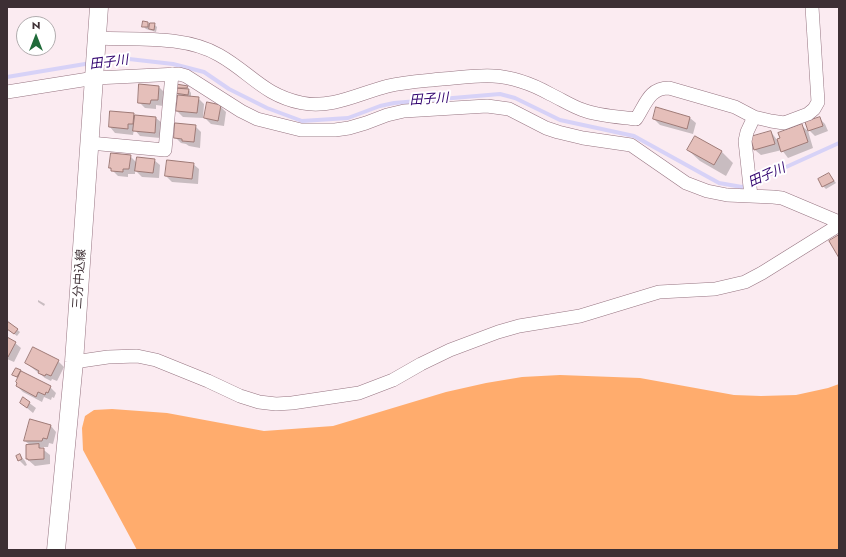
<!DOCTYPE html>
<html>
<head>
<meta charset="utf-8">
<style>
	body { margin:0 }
	#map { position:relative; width:846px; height:557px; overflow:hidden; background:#fbebf1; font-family:Jost,sans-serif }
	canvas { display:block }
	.frame { position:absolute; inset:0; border:8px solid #3d2f34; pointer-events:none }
	.north { position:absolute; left:16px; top:16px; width:40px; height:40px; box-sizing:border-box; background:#fff; border:1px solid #b1acae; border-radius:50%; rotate:0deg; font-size:11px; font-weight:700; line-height:16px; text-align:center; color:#3d2f34 }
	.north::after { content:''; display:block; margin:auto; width:14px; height:18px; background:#206b3a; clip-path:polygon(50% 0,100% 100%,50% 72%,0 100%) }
</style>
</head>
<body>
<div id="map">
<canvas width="846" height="557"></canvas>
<div class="frame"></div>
<div class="north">N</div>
</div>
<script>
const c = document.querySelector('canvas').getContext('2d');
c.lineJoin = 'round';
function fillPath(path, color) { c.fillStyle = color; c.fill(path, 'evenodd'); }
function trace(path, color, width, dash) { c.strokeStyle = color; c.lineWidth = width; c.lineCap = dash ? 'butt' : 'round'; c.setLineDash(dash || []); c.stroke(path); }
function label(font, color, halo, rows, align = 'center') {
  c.font = font + ' Jost,"Noto Sans JP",sans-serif'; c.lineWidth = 4; c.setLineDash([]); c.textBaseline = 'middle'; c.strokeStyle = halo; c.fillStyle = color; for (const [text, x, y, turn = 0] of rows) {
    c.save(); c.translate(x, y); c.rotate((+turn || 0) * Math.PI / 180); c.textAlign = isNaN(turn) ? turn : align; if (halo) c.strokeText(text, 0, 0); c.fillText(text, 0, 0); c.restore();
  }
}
const forest = new Path2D(`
	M560 375 640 378 734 395 761 396 796 395 828 388 839 384V550H137L83 450 82 428 85 416 94 410 112 409 167 413 264 431 333 426 446 392 486 383 522 377Z`);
const shadow = new Path2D(`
	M148 23 151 26 154 24 157 27 156 32 146 29 143 26Z
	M159 87 165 93 163 106 156 105V109L145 108 139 102Z
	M187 87 191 93V97L198 98 204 104 203 118 183 117 177 111 179 95 175 93 178 89H187Z
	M220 106 226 112 224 126 211 124 205 118Z
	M111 112 156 118 162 123 160 138 140 136 134 129 133 135 115 133 110 127Z
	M690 118 696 123 693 134 660 125 654 119Z
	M819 118 825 124 828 131 815 136 809 130Z
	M195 126 201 132 200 148 189 146 186 144 181 143 175 137Z
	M802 126 808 131 813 148 788 158 782 150 761 155 755 150 771 132 777 140Z
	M688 150 721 151 733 163 726 176 700 161Z
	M130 156 137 163 154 160 160 165 159 178 142 177 135 170V174H128V177L118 176 110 168Z
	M193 164 199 169 198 184 172 182 166 176Z
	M829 174 836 183 826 189 823 186Z
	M38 300 45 304 44 306 38 302Z
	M7 322 20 332 17 336 7 329Z
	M7 338 15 343 21 348 14 362 7 359Z
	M58 361 64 367 57 381 52 379 51 381 45 378 26 363Z
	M20 371 50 387 56 393 54 398 52 397 51 400 44 397 42 402 23 392 17 386 19 379 14 375Z
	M24 399 36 408 33 413 21 403Z
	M51 426 56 432 53 444 49 443 48 447H40L50 455V464L35 466 27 459 30 445 25 441Z
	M20 455 25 461 27 465 25 466 19 460Z`);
const stream = new Path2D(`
	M99 62 129 59 173 64 204 72 229 89 267 108 302 121 348 118 380 106 394 103 500 94 515 98 560 120 634 136 719 183 742 187 839 143
	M7 77 91 63`);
const building = new Path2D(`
	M143 21 148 22V27H142Z
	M150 23H155L154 30 149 29Z
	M139 84 159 86 158 100H151L150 104 138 103Z
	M176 84 188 86 187 88H176Z
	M174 88 189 89 188 95 174 93Z
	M178 95 199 97 197 113 176 111Z
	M207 102 221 105 218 121 204 118Z
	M656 107 690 117 687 129 653 119Z
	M110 111 134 113 133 124H128V129L109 127Z
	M135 115 156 117 155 133 133 131Z
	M820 117 823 126 808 131 805 122Z
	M175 123 196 125 194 142 182 141V139L174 138Z
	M802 124 808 142 781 152 777 139 780 138 778 133Z
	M771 131 775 144 754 150 750 137Z
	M695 136 722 151 714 165 687 150Z
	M111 153 131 155 129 169H123V172L111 171V168H109Z
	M137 157 155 159 153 173 135 171Z
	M167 160 194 163 192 179 165 176Z
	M829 173 834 181 822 187 818 179Z
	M839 235V258L829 241Z
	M7 321 18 329 14 334 7 329Z
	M7 337 16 342 8 357 7 356Z
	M33 347 59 360 51 376 46 374 45 376 38 373 39 371 25 363Z
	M16 368 21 370 17 377 12 375Z
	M21 371 51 386 48 393 46 392 45 395 38 392 36 397 16 386 17 383 16 382Z
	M23 397 30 402 27 408 20 403Z
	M30 419 51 425 47 439 43 438 42 441H24Z
	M39 444V448H44V459L28 460V459H26V445Z
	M20 454 22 459 18 461 16 456Z`);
const minor = new Path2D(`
	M98 38C136 40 185 35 219 55 251 73 263 95 302 103 332 109 360 93 388 86 405 82 424 81 442 79 459 78 476 75 493 76 514 77 532 84 550 94 561 99 571 106 583 110 598 116 620 117 636 119 646 104 649 88 669 88L735 107 754 117 771 121 784 123 808 114 814 109 818 102 812 7
	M7 92 95 78 179 74 186 76 241 111 257 119 301 130H335L349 128 366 123 387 115 404 111 487 106 509 109 546 128 558 132 583 138 631 145 686 183 707 191 727 195 773 197 782 198 839 222
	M90 143 165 150 172 74
	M751 196 745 141 747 132 754 117
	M74 362 108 357 137 356 156 360 208 381 240 396 259 402 276 404 292 403 359 393 393 380 421 364 450 350 498 332 519 326 580 316 659 292 715 289 745 282 762 273 839 225`);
const secondary = new Path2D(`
	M56 550 74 362 99 7`);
const streetNames = [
	["三分中込線",80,279,-86]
];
const waterNames = [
	["田子川",109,63,-7],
	["田子川",429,100,-4],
	["田子川",767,176,-24]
];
fillPath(forest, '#ffac6d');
fillPath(shadow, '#0003');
trace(stream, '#d7d2f7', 4);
fillPath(building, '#e5bfba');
trace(building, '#9e7a76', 1);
trace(minor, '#967481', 14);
trace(secondary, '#967481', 19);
trace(minor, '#fff', 13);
trace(secondary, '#fff', 18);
label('12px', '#3d2f34', '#fff', streetNames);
label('italic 13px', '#30026e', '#fff', waterNames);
</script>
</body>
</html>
